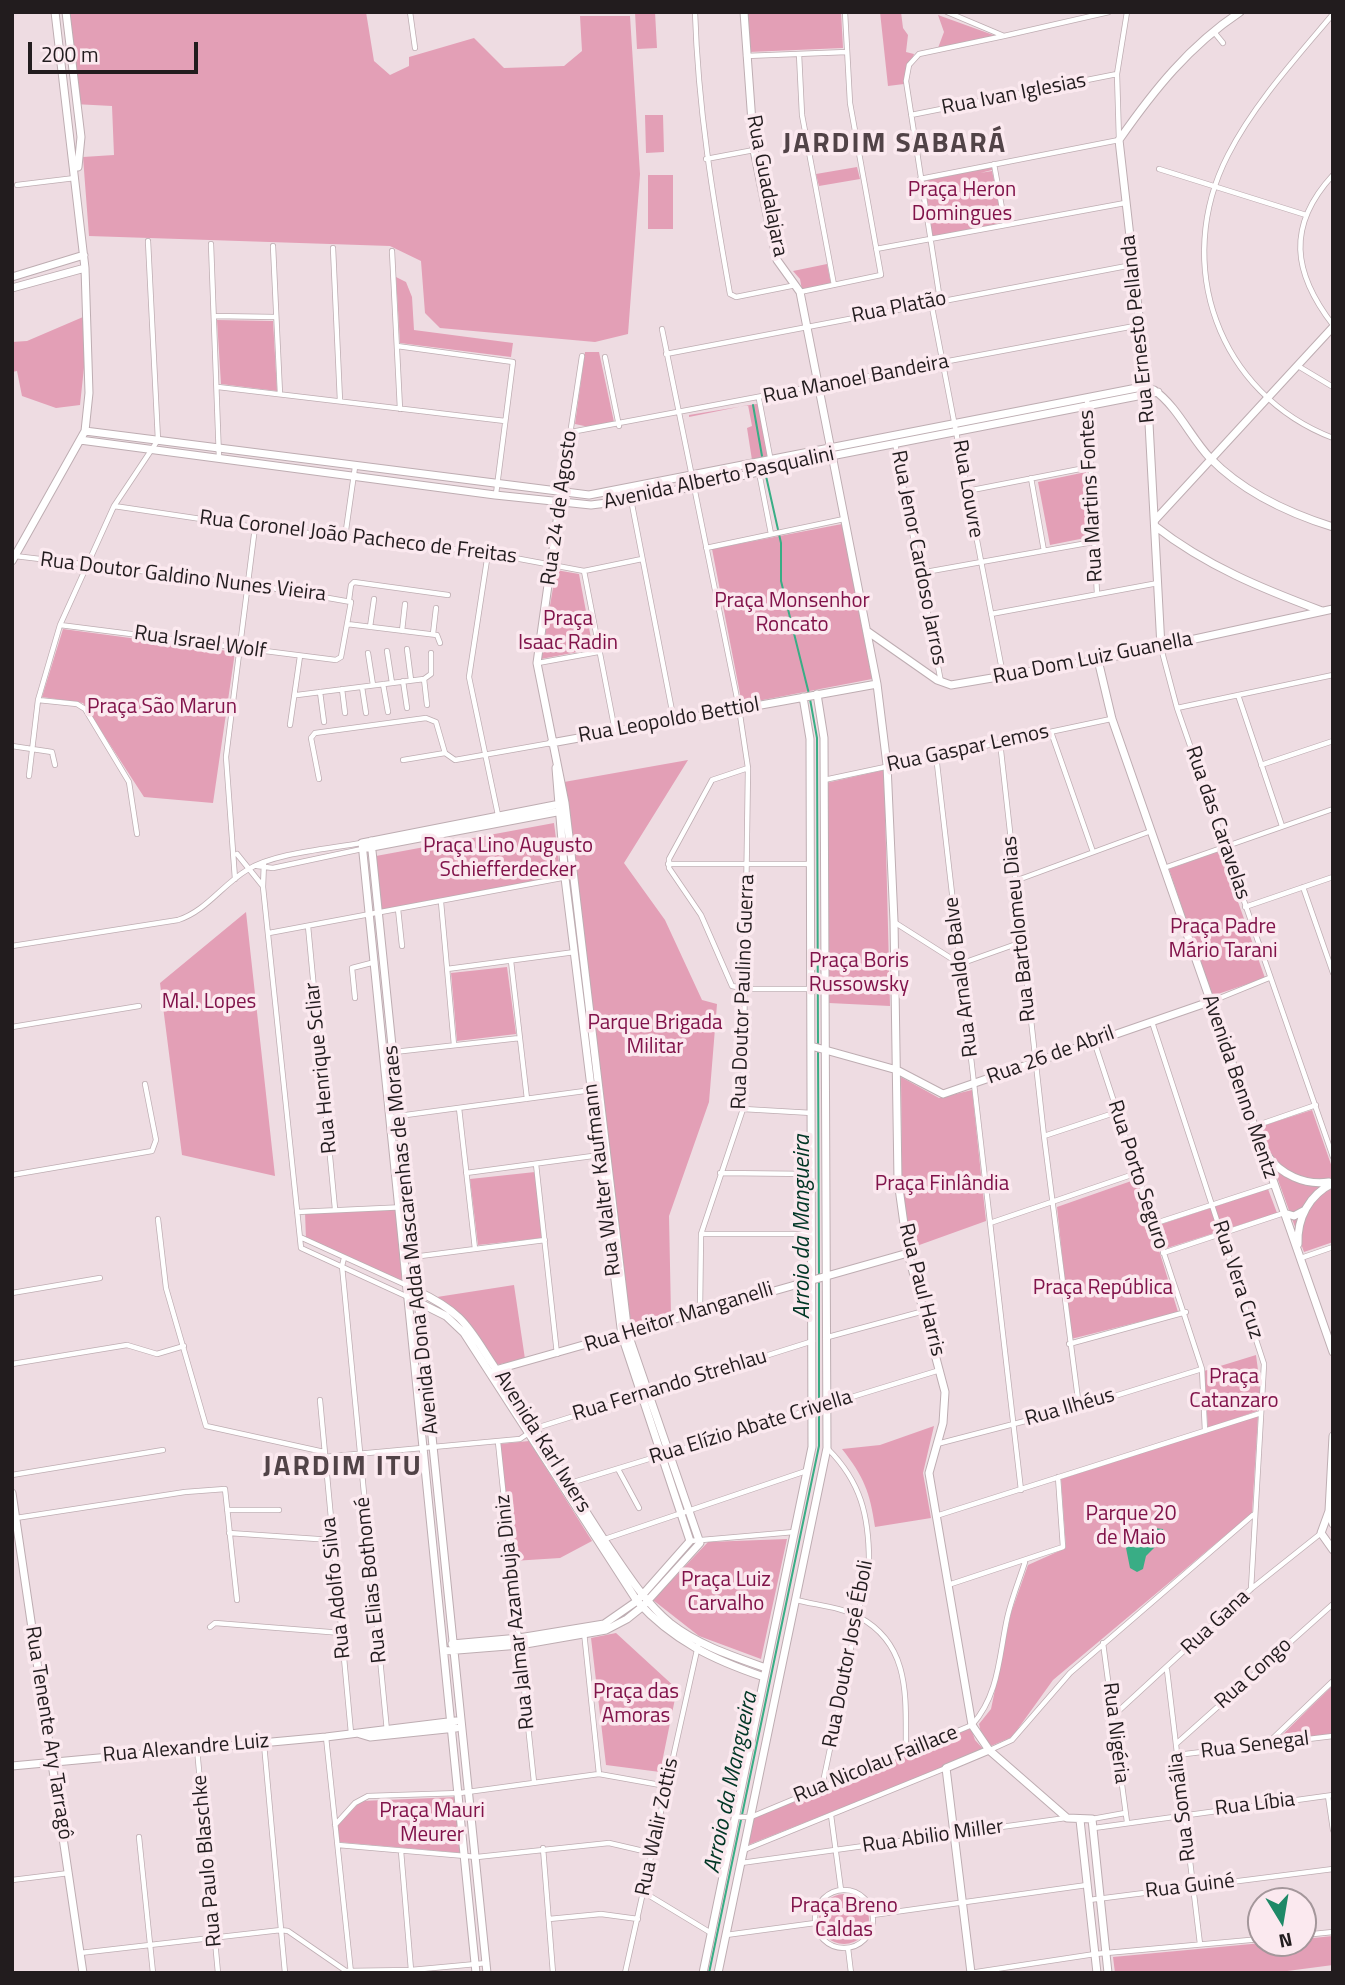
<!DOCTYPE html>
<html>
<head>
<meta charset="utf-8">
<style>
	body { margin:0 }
	#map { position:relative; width:1345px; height:1985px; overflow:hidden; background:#eedce2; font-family:"Titillium Web",sans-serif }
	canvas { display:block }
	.frame { position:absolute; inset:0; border:14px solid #221c1e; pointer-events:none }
	.north { position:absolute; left:1247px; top:1887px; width:70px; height:70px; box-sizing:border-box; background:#fbe9ef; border:2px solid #a4979b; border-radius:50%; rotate:169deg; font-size:19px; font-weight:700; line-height:28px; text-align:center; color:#221c1e }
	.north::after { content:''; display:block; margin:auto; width:24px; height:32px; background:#1e8967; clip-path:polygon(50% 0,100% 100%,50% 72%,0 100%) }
	.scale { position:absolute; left:28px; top:42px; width:170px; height:32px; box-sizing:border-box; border:4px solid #221c1e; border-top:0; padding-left:9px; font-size:21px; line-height:24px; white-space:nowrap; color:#221c1e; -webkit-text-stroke:5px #fbe9ef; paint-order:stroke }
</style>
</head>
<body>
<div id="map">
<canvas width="1345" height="1985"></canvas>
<div class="frame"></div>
<div class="north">N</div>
<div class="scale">200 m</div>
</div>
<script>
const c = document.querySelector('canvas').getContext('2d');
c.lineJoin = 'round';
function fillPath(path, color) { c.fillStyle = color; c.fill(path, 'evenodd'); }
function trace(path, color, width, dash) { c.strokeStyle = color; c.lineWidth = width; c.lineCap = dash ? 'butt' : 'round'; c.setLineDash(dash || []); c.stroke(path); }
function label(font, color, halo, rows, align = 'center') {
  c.font = font + ' "Titillium Web",sans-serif'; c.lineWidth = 7; c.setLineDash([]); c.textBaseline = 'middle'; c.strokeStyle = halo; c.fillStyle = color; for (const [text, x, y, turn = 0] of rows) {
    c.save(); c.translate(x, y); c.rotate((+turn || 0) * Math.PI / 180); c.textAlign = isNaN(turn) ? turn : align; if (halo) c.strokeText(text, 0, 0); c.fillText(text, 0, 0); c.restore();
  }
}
const green = new Path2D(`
	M64 12H366L374 61 390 75 409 66V57L474 38 504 68 564 66 582 51 580 16H630L640 174 628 334 595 342 440 328 425 313 421 261 390 246 89 236 83 157 114 155 112 106 74 104Z
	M635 12H655L657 48 637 49Z
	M747 12H841L843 48 749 52Z
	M880 12H901L903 28 908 35 906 52 914 54 904 84 888 86Z
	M938 15 996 36 938 48 944 32Z
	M645 115H663L664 152 646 153Z
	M857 167 860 179 819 186 816 174Z
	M992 167V170L980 173 992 171 1004 225 932 237 923 181Z
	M648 175H673V229H648Z
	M827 264 831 284 802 290 800 279 793 271Z
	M396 277 406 282 412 297 414 330 513 343 511 357 400 343Z
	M83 317 85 358 80 405 56 408 22 396 17 371 12 372V342L27 341Z
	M217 320 273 321 277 391 221 384Z
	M585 352H599L614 422 589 427 575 424Z
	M762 403 772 456 752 460 747 428 752 426 748 405 689 417V415Z
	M1086 472 1090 537 1050 545 1038 482Z
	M842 524 872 679 742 704 712 549Z
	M556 570 579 574 593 649 541 659Z
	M63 629 235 652 213 803 144 797 83 703 42 697Z
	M688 760 624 863 665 920 702 1000 717 1004 709 1102 669 1216 671 1315 629 1328 564 782Z
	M884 770 890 1006 829 1003 826 783Z
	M554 823 561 878 382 911 376 856Z
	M1220 851 1265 978 1212 996 1169 869Z
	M246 912 275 1176 182 1155 160 983Z
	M507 967 516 1034 457 1041 451 973Z
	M901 1077 939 1098 972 1090 986 1221 911 1248 902 1183Z
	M1312 1110 1333 1170V1242L1304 1252 1259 1127Z
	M535 1172 542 1238 478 1245 470 1179Z
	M1137 1179 1178 1312 1071 1339 1057 1207Z
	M1268 1189 1277 1213 1164 1249 1156 1226Z
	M397 1209 404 1282 306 1239 305 1212Z
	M514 1285 525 1359 496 1365C479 1336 466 1315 437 1297Z
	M1256 1355 1261 1393 1257 1411 1208 1428 1204 1371Z
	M1258 1416 1252 1513 1053 1680 1012 1737 991 1746 981 1733 979 1724 991 1709 1011 1613 1028 1565 1066 1548 1061 1479Z
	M934 1426 923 1473 931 1518 875 1527C870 1492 864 1477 842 1449L880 1445Z
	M529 1441 592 1541 560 1558 513 1561 500 1444Z
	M787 1539 761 1659 699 1636 653 1600 708 1542Z
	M616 1633 677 1689 660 1772 606 1765 591 1638Z
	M1333 1685V1734L1277 1740Z
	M971 1728 975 1740 985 1751 748 1845 753 1818Z
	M457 1797 462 1853 338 1842 337 1826 361 1801Z
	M819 1919a25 25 0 1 1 50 0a25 25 0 1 1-50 0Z
	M1333 1936V1965L1272 1973H1115L1113 1957 1262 1943H1303V1939Z`);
const water = new Path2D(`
	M1154 1528 1163 1529 1164 1538 1146 1556 1143 1569 1137 1572 1130 1568 1126 1548 1132 1536Z`);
const stream = new Path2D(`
	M753 405 762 456
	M766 476 781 543V581L809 694
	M810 699 817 738 818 1046
	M818 1052 819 1274
	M709 1973 819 1446V1283`);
const street = new Path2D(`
	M410 12 415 48
	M695 12C698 108 713 199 730 294L736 297 796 285
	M947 12 1004 36 1109 12
	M1333 14C1296 58 1254 104 1228 155 1172 264 1218 394 1333 438
	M1214 32 1223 43
	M799 54 802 115 834 285
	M746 56 847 52
	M911 115 1117 74
	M706 159 754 150
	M994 164 1005 225
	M1159 169 1306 215
	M1333 175C1286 226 1293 273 1333 325
	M920 179 1119 140 1117 74 1127 12
	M17 185 75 178
	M211 244 219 458
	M273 246 280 394
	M333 248 340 401
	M876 249 1125 203
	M392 251 400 409
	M800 292 881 275 850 103 845 12
	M940 300 906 81 909 65 919 54 1004 36
	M931 302 1003 675
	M214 316 275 317
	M662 329 739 708 748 768 743 1109 701 1234 700 1311
	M397 346 513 362 496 494
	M666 354 1132 265
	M605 357 619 426
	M1298 366 1333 387
	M218 387 505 421
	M1087 398 1097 594
	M759 399 771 462
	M571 432 1140 325
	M895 443 941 682
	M757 462 771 534
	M1031 478 1044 551
	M629 489 674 721
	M967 491 1090 467
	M561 493 582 356
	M114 506 255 527 488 553 584 571 642 559
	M345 537 355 467
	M706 548 844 519
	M488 553 469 677 498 815
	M15 556 249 584 351 602 341 657 336 660 60 625
	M584 571 615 731
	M920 573 1093 542
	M349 600 351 585 354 582 448 595
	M991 614 1158 583
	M347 624 437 635 440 643
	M370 627 374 599
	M402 631 405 604
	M433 634 436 608
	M1161 648 1177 708 1333 1157
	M407 649 411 680
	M387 651 392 683
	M368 653 373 685
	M538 663 598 652
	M424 679 427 705
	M403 681 407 708
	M383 684 388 712
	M362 687 366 713
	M342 689 345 713
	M320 692 324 722
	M297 695 424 679 431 674V653
	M1238 695 1282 826
	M38 700 77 704 85 709 129 782 137 834
	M1177 708 1333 675
	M290 725 300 656
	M1051 732 1093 852
	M1000 742 1044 1136 1079 1407
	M12 746 52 752 55 765
	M936 755 1021 1490
	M403 760 445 753
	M1261 765 1333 741
	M748 768 712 780 669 859V868L701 915 732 986 747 989H811
	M29 776 38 700 60 625 114 506 158 440 148 241
	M319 779 311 738 315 733 426 718 436 722 445 753 455 760 551 743
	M824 780 1111 719
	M237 854 262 885
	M264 862 263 887 301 1248 410 1298
	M668 864H810
	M257 866 273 868 362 849
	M1164 868 1333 809
	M235 879 226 757 255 527
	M1015 881 1151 831
	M1303 887 1333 973
	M441 902 454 1045
	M1245 907 1333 877
	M398 909 402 946
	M894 922 960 964 1022 942
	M308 926 335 1209
	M269 933 567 877
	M12 946 178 920C206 911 222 885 247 870 274 853 328 849 361 843
	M511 961 527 1099
	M447 969 575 952
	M355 998 352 968 375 962
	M1210 1002 1269 978
	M1152 1022 1264 1364 1251 1589
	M12 1027 139 1006
	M1094 1041 1202 1369 1205 1431
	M385 1053 520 1038
	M459 1108 475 1249
	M743 1109 812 1113
	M391 1117 592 1090
	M1255 1126 1316 1105
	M1044 1136 1117 1112
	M536 1164 557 1354
	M466 1173 600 1155
	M720 1173 811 1174
	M12 1175 152 1151 156 1140 145 1084
	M297 1212 407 1207
	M158 1219 166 1288 206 1426 324 1452
	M990 1223 1137 1173
	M1153 1224 1273 1185
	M701 1234H811
	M300 1237 408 1286
	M1163 1253 1284 1213
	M344 1258 342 1266 387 1731
	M405 1258 545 1240
	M1301 1258 1333 1247
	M12 1293 100 1278
	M828 1337 924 1311
	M1069 1344 1186 1312
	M12 1364 127 1345 157 1354 184 1346
	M320 1400 351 1733
	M498 1442 534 1782
	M937 1444 1079 1407 1202 1369
	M324 1457 520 1439 536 1428 813 1341
	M618 1469 639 1508
	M12 1475 163 1450
	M567 1484 940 1370
	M227 1510H279
	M936 1516 1261 1413
	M16 1518 185 1492 225 1489 237 1600
	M229 1533 332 1540
	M602 1540 806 1471
	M690 1541 794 1532
	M948 1585 1063 1547 1058 1477
	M796 1600C815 1605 842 1607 859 1617 913 1646 905 1702 906 1753
	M210 1627 215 1623 342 1633
	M584 1632 599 1774
	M1103 1643 1127 1822
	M1167 1670 1200 1944
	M1113 1716 1251 1589 1320 1534
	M326 1737 351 1973
	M264 1744 285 1973
	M1176 1744 1333 1604
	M1267 1744 1333 1681
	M197 1749 218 1973
	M990 1750 1012 1740 1070 1673 1253 1515
	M1177 1755 1333 1736
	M822 1787 869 1562C869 1516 861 1482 828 1449
	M1328 1796 1333 1830
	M831 1815 841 1890
	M735 1817H751L972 1725C999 1695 999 1656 1007 1619 1011 1600 1019 1581 1025 1562
	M1092 1819 1125 1813
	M335 1825 355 1803 368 1796 460 1793 599 1774 666 1786
	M1094 1828 1333 1795
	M139 1837 153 1973
	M338 1845 477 1857 609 1843 652 1853
	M543 1848 553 1973
	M744 1850 946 1768
	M401 1851 411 1970
	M741 1863 1066 1818
	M12 1880 69 1873
	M815 1919a29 29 0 1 1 58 0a29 29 0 1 1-58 0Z
	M645 1893 711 1933
	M1089 1900 1333 1869
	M873 1915 1087 1885
	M549 1919 601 1914 638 1919
	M726 1935 815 1923
	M1303 1935 1333 1932
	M848 1948 851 1973
	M80 1953 281 1930 288 1931 346 1971 411 1970 487 1963
	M625 1973 699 1641
	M970 1973 1095 1954 1261 1939`);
const secondary = new Path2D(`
	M66 12 81 137 78 167
	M744 12 754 150 767 215 777 260 800 292 877 684 887 765 894 921 898 1181 908 1253 945 1392 943 1423 929 1473 972 1725 989 1750 1067 1818 1092 1819 1108 1973
	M12 277 84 255
	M12 288 85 268
	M1154 390C1177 406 1191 438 1210 458 1243 492 1288 513 1333 527
	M85 431 589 495 1147 386
	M80 440 495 495 591 505 631 500 831 456 1158 392
	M1155 520 1333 327
	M1155 526C1206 566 1263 589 1322 611
	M12 561 85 431 89 393 85 268 55 12
	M867 631 937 680 951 685 1098 660 1333 609
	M1161 647 1147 386 1119 140C1154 90 1189 46 1240 12
	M1098 660 1112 719 1333 1352
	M551 743 877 684
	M371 841 487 1973
	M367 848 562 811
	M811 1046 897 1070 943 1094 1209 1002
	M1267 1155C1280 1174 1305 1186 1329 1182
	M1284 1213 1294 1216 1305 1210
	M1298 1244C1297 1218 1309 1195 1333 1183
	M415 1290C470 1315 470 1333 502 1378 541 1435 574 1496 613 1553 630 1578 647 1604 670 1623 698 1645 732 1656 766 1668
	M418 1302 446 1316 464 1333 637 1601C673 1641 714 1660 764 1677
	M495 1370 908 1253
	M1333 1436 1329 1511 1321 1533 1333 1550
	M12 1493 83 1973
	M1329 1511 1333 1524
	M452 1644 519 1638 604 1624 637 1601 690 1541 622 1336 565 878 556 768
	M445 1651 520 1645 606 1630 627 1619 642 1607 700 1543 628 1334 565 803 537 663 561 493
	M360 1734 370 1737 456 1728
	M12 1766 326 1737 456 1721
	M1080 1820 1097 1973
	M476 1973 362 843 565 803
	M703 1973 812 1447 810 739 803 697
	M718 1973 827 1448 824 738 817 694
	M971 1973 946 1768 989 1750`);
const streetNames = [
	["Rua Ivan Iglesias",1014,95,-11],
	["Rua Guadalajara",766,186,79],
	["Rua Platão",899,308,-11],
	["Rua Ernesto Pellanda",1139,329,-96],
	["Rua Manoel Bandeira",856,380,-11],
	["Avenida Alberto Pasqualini",719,479,-12],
	["Rua Louvre",967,489,80],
	["Rua Martins Fontes",1092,496,-93],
	["Rua 24 de Agosto",560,508,-82],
	["Rua Coronel João Pacheco de Freitas",358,538,7],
	["Rua Jenor Cardoso Jarros",918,558,79],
	["Rua Doutor Galdino Nunes Vieira",183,578,7],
	["Rua Israel Wolf",200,643,8],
	["Rua Dom Luiz Guanella",1093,659,-11],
	["Rua Leopoldo Bettiol",669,721,-10],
	["Rua Gaspar Lemos",968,749,-12],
	["Rua das Caravelas",1217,823,71],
	["Rua Bartolomeu Dias",1020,929,-96],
	["Rua Arnaldo Balve",962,977,-97],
	["Rua Doutor Paulino Guerra",744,992,-88],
	["Rua 26 de Abril",1051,1056,-20],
	["Rua Henrique Scliar",322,1068,-96],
	["Avenida Benno Mentz",1239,1087,71],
	["Rua Porto Seguro",1137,1175,72],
	["Rua Walter Kaufmann",603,1180,-97],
	["Avenida Dona Adda Mascarenhas de Moraes",412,1240,-96],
	["Rua Vera Cruz",1237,1280,72],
	["Rua Paul Harris",921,1290,76],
	["Rua Heitor Manganelli",679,1318,-17],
	["Rua Fernando Strehlau",670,1386,-17],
	["Rua Ilhéus",1070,1408,-16],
	["Rua Elízio Abate Crivella",751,1428,-17],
	["Avenida Karl Iwers",542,1442,58],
	["Rua Elias Bothomé",372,1580,-96],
	["Rua Adolfo Silva",337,1588,-96],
	["Rua Jalmar Azambuja Diniz",516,1612,-96],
	["Rua Gana",1216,1623,-43],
	["Rua Doutor José Éboli",849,1654,-79],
	["Rua Congo",1254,1674,-42],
	["Rua Tenente Ary Tarragô",48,1733,81],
	["Rua Nigéria",1115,1733,83],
	["Rua Senegal",1255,1746,-7],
	["Rua Alexandre Luiz",186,1749,-5],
	["Rua Nicolau Faillace",876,1765,-22],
	["Rua Líbia",1255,1805,-7],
	["Rua Somália",1183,1807,-97],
	["Rua Walir Zottis",658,1827,-78],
	["Rua Abilio Miller",933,1837,-8],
	["Rua Paulo Blaschke",208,1861,-95],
	["Rua Guiné",1190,1887,-7]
];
const parkNames = [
	["Praça Heron",962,191],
	["Domingues",962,215],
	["Praça Monsenhor",792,602],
	["Roncato",792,626],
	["Praça",568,620],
	["Isaac Radin",568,644],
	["Praça São Marun",162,708],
	["Praça Lino Augusto",508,847],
	["Schiefferdecker",508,871],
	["Praça Padre",1223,928],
	["Mário Tarani",1223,952],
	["Praça Boris",859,962],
	["Russowsky",859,986],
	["Mal. Lopes",209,1003],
	["Parque Brigada",655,1024],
	["Militar",655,1048],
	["Praça Finlândia",942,1185],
	["Praça República",1103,1289],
	["Praça",1234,1378],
	["Catanzaro",1234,1402],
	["Parque 20",1131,1515],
	["de Maio",1131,1539],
	["Praça Luiz",726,1581],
	["Carvalho",726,1605],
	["Praça das",636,1693],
	["Amoras",636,1717],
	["Praça Mauri",432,1812],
	["Meurer",432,1836],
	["Praça Breno",844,1907],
	["Caldas",844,1931]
];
const waterNames = [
	["Arroio da Mangueira",803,1227,-90],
	["Arroio da Mangueira",732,1783,-78]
];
const districtNames = [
	["JARDIM SABARÁ",895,145],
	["JARDIM ITU",343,1468]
];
fillPath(green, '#e39fb6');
fillPath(water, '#39ad85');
trace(stream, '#39ad85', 2);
trace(street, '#beadb2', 6);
trace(secondary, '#beadb2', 9);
trace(street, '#fff', 4.5);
trace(secondary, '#fff', 7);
label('21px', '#221c1e', '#fbe9ef', streetNames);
label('21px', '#81134a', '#fbe9ef', parkNames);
label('italic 23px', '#013625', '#fbe9ef', waterNames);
c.letterSpacing = '2px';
label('bold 28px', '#514347', '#fbe9ef', districtNames);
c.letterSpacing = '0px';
</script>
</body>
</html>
